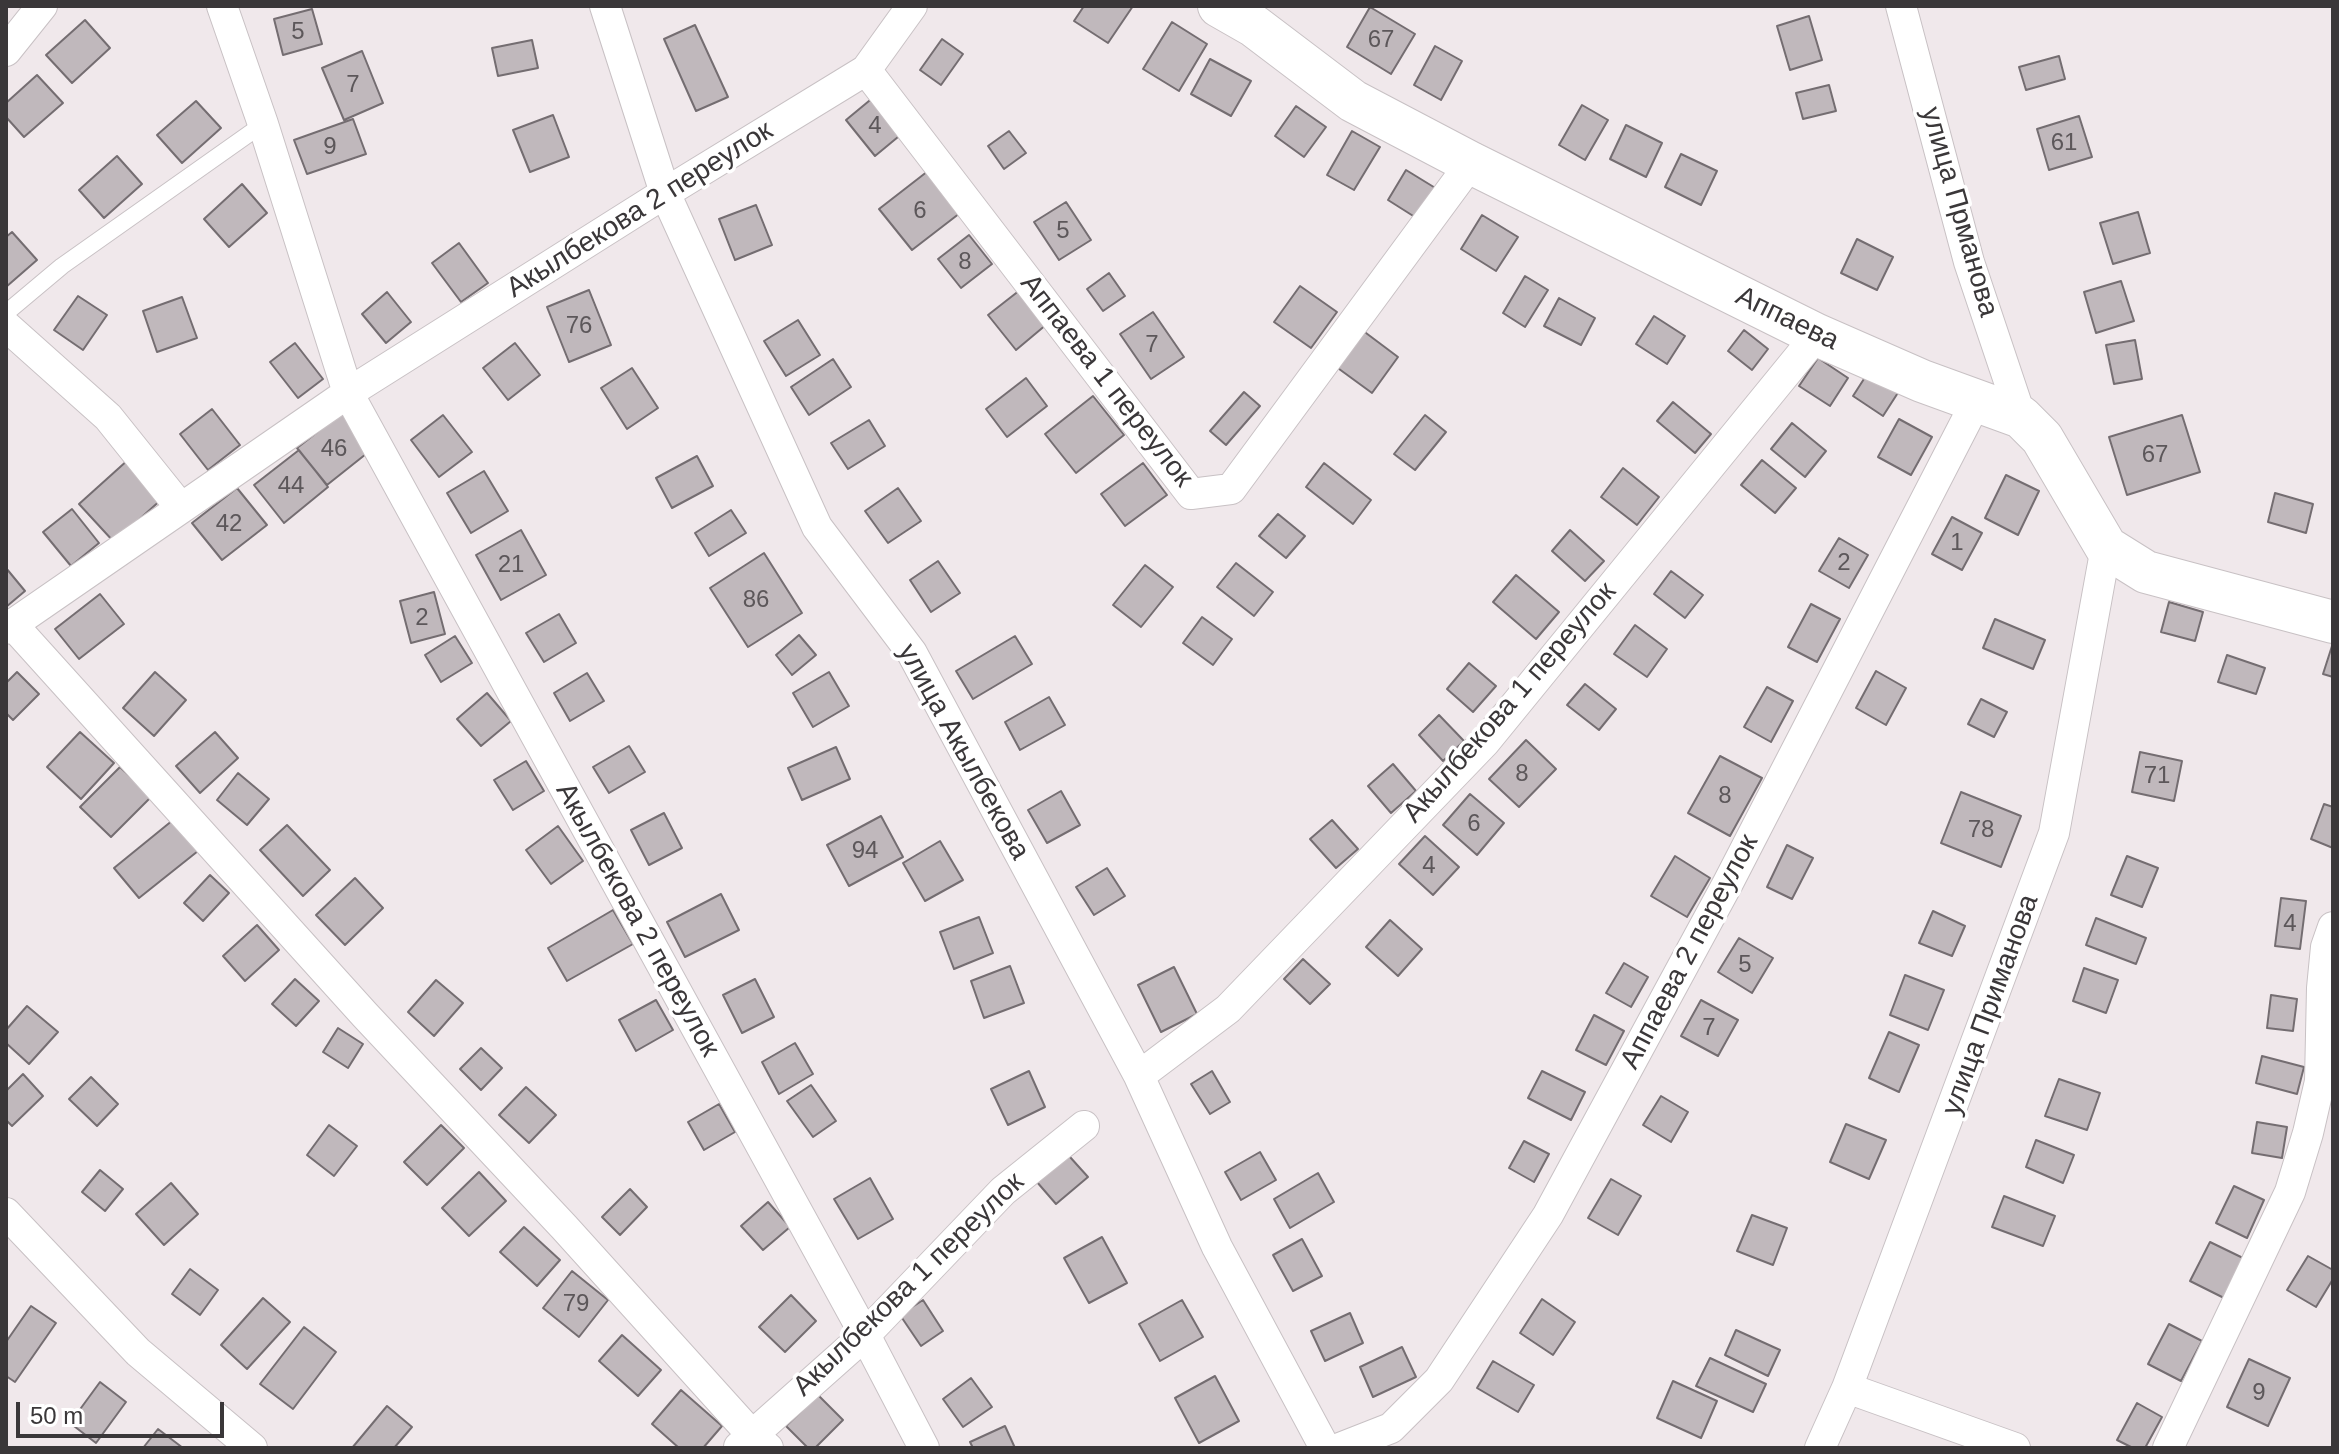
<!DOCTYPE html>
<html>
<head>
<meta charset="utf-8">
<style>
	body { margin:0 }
	#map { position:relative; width:2339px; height:1454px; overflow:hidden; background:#f0e8eb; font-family:Arial,sans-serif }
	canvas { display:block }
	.frame { position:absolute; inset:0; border:8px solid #3a3739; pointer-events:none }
	.scale { position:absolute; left:16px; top:1402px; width:208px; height:36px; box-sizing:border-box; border:4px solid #3a3739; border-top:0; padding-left:10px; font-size:24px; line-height:28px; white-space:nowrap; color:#3a3739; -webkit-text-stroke:6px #fff; paint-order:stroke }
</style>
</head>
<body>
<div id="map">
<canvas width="2339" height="1454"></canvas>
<div class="frame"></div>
<div class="scale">50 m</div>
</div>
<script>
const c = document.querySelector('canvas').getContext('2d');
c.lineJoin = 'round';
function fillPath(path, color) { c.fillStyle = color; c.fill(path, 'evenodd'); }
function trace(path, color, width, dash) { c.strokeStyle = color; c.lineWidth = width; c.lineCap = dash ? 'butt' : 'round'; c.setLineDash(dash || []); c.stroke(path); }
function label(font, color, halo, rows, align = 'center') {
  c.font = font + ' Arial,sans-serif'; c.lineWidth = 7; c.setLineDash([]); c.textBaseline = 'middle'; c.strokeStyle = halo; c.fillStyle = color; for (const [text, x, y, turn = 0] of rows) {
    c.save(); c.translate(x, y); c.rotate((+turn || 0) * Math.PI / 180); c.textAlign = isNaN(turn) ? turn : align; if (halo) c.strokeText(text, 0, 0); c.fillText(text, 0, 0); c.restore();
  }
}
const building = new Path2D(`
	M1084 6H1133L1108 43 1074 21Z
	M1370 7 1415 34 1391 74 1347 47Z
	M312 9 322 44 283 55 274 19Z
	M1809 16 1822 60 1790 70 1777 26Z
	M85 20 110 48 72 83 46 55Z
	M1172 22 1207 44 1179 91 1143 69Z
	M695 25 728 97 696 111 664 39Z
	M942 39 963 54 941 85 920 70Z
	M532 40 538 68 498 76 492 48Z
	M1435 46 1462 61 1441 100 1414 85Z
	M362 51 383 103 344 120 322 68Z
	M2059 56 2065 79 2026 90 2019 67Z
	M1210 59 1251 81 1231 116 1191 94Z
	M37 75 63 103 24 137 6 117V103Z
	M1829 85 1836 111 1803 119 1796 93Z
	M875 96 904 132 875 156 846 120Z
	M196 101 221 128 182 163 157 135Z
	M1582 105 1608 120 1585 160 1559 145Z
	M1296 106 1326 127 1304 157 1275 136Z
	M553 115 569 157 530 172 513 130Z
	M2079 116 2092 157 2049 170 2037 129Z
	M353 119 366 154 307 174 294 140Z
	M1626 125 1662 143 1646 177 1610 159Z
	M1009 131 1026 153 1004 169 988 146Z
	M1352 131 1380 147 1354 190 1327 175Z
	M1681 154 1717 171 1701 205 1665 187Z
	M117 156 142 184 104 218 79 190Z
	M1406 170 1437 189 1418 219 1388 200Z
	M928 171 960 213 912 250 879 209Z
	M242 184 267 213 229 247 204 219Z
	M1066 202 1091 240 1059 260 1034 222Z
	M756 205 772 245 735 260 719 219Z
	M2138 212 2150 253 2113 264 2100 223Z
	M1482 215 1518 237 1496 271 1461 249Z
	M12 232 37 260 6 287V237Z
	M969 235 992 264 961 288 938 259Z
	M1857 239 1893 257 1877 290 1841 273Z
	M459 243 488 283 461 302 432 263Z
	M1109 273 1125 296 1103 311 1087 289Z
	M1525 276 1548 290 1525 327 1503 313Z
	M2121 281 2134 321 2096 333 2084 292Z
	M1300 286 1337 312 1311 348 1274 322Z
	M589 290 611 345 569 362 547 307Z
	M1020 290 1047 324 1016 350 988 315Z
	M387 292 411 322 386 343 362 314Z
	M78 296 107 315 83 350 54 330Z
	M182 297 197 338 157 352 143 311Z
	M1559 298 1595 318 1581 345 1544 326Z
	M1153 312 1184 357 1151 379 1120 334Z
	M1654 316 1685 336 1667 364 1636 344Z
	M798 320 820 355 786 376 764 341Z
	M1362 330 1398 357 1372 393 1335 366Z
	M1744 330 1768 349 1752 370 1728 351Z
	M2135 340 2142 379 2114 384 2106 345Z
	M295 343 323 379 298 398 270 362Z
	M515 343 540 375 508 400 483 368Z
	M1818 358 1848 378 1830 406 1799 386Z
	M833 359 851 387 809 415 791 387Z
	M632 368 658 408 627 429 601 388Z
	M1871 368 1901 388 1883 416 1853 396Z
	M1026 378 1047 406 1007 437 986 409Z
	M1244 392 1260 406 1226 445 1210 431Z
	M1093 396 1124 435 1076 473 1045 434Z
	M1673 402 1711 434 1695 453 1657 421Z
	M212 409 240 445 208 470 180 434Z
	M342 413 371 450 327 485 297 448Z
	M443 415 472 452 439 477 411 440Z
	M1425 415 1446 432 1415 470 1394 454Z
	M2182 415 2200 472 2127 495 2109 437Z
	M1899 419 1932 437 1911 475 1878 457Z
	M869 420 885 446 848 469 831 443Z
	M1792 423 1826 451 1805 477 1771 449Z
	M299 450 328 487 284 523 254 485Z
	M697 456 713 486 672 508 656 478Z
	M129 459 163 498 114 542 79 504Z
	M1762 460 1796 488 1775 513 1741 485Z
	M1143 463 1167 495 1125 526 1101 494Z
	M1324 463 1371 500 1353 524 1306 487Z
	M1623 468 1659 497 1637 525 1601 497Z
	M484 471 508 511 471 533 447 493Z
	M2006 475 2039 491 2018 535 1985 518Z
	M237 488 267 525 222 560 192 523Z
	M898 488 921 521 888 543 865 511Z
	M2275 493 2313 504 2306 533 2268 522Z
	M72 509 99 543 71 566 43 532Z
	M731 510 746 533 709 556 695 533Z
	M1278 514 1305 536 1286 558 1259 536Z
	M1952 517 1982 533 1962 570 1932 554Z
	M521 530 546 575 501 600 476 555Z
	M1570 530 1604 561 1585 581 1552 551Z
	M1839 538 1868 555 1849 588 1819 571Z
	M764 553 802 613 748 647 710 588Z
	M938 561 960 593 931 612 910 580Z
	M1236 563 1273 592 1254 616 1217 587Z
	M1145 565 1173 587 1141 627 1113 605Z
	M6 568 25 591 6 607Z
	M1671 571 1703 595 1685 618 1654 594Z
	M1516 575 1559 612 1536 639 1493 602Z
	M434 592 445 634 411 643 400 601Z
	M100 594 124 624 79 659 55 629Z
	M2169 602 2203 612 2195 641 2161 632Z
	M1811 604 1840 619 1817 662 1788 647Z
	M559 614 576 643 544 662 526 633Z
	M1202 617 1232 639 1213 665 1183 643Z
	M1995 619 2045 640 2033 669 1983 648Z
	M1635 625 1667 649 1647 677 1614 654Z
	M799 635 816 655 792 675 776 655Z
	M455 636 472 663 441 682 425 655Z
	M1015 636 1032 664 973 699 956 671Z
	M2332 646H2333V677L2323 674Z
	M2227 655 2265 668 2256 694 2218 682Z
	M1469 663 1496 686 1473 712 1447 689Z
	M1876 671 1906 688 1886 725 1856 708Z
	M17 672 39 694 13 720 6 713V683Z
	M155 672 186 700 154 736 123 708Z
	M829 672 849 706 813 727 793 693Z
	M587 673 604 701 570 721 554 693Z
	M1585 684 1616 709 1599 730 1567 705Z
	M1767 687 1793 701 1771 742 1744 727Z
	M487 693 511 721 481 746 457 719Z
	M1049 697 1065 725 1020 750 1005 722Z
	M1981 699 2007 712 1994 737 1968 724Z
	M1439 715 1464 741 1443 761 1419 735Z
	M80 732 114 763 81 799 47 767Z
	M215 732 238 758 200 793 176 766Z
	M1526 740 1556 769 1519 807 1489 779Z
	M629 746 645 772 609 793 593 767Z
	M836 747 850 779 802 800 788 768Z
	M2140 752 2182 761 2174 801 2132 792Z
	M1720 756 1762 778 1730 836 1688 813Z
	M526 761 544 791 513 810 494 780Z
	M1393 764 1416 791 1391 813 1368 786Z
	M120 767 151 797 111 837 80 807Z
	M238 773 269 799 247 825 217 800Z
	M1061 791 1080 825 1047 843 1028 810Z
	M1961 792 2021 816 2001 867 1941 843Z
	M1470 794 1504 823 1477 855 1443 825Z
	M2324 804 2333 807V848L2311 839Z
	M664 813 682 848 649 865 631 830Z
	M881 816 903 857 849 886 827 845Z
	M173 820 198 851 139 898 114 868Z
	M1332 820 1358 849 1336 868 1310 839Z
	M287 825 330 870 303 896 260 850Z
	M558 826 583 861 551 884 526 850Z
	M1425 836 1459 867 1433 895 1399 864Z
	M940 841 963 880 925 901 903 863Z
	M1787 845 1813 858 1792 899 1767 887Z
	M1675 856 1710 878 1687 917 1651 896Z
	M2127 856 2158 868 2142 907 2111 895Z
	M1107 868 1125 896 1094 915 1076 887Z
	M210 875 229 893 203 921 184 903Z
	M355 878 383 908 345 945 316 915Z
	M721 894 739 930 685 957 667 922Z
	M2281 898 2306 901 2300 949 2275 946Z
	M613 910 633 944 567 981 548 948Z
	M1933 911 1965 926 1952 956 1919 943Z
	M979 917 993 953 954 969 940 932Z
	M2096 918 2146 938 2136 964 2086 945Z
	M1390 920 1422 949 1398 976 1366 947Z
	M257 925 279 950 245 981 223 956Z
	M1739 938 1773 958 1752 993 1718 972Z
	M1303 959 1330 984 1310 1004 1284 979Z
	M1624 963 1648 977 1631 1007 1606 993Z
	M1010 966 1024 1003 984 1018 971 981Z
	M1174 967 1197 1014 1161 1032 1138 985Z
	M2084 968 2118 980 2106 1013 2073 1001Z
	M1905 975 1944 990 1928 1030 1890 1015Z
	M295 979 319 1001 296 1026 272 1004Z
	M755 979 774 1017 742 1033 723 995Z
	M436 980 463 1003 434 1036 408 1012Z
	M2271 995 2297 999 2293 1031 2267 1028Z
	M656 1000 673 1030 636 1051 619 1020Z
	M1701 1000 1738 1020 1718 1056 1681 1036Z
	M27 1006 58 1032 29 1064 6 1043V1030Z
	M1594 1015 1624 1031 1606 1065 1576 1050Z
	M338 1028 363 1044 348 1068 323 1052Z
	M1889 1032 1919 1045 1899 1092 1869 1078Z
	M795 1043 813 1074 779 1094 762 1062Z
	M481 1048 502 1068 481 1090 460 1069Z
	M2262 1056 2304 1067 2297 1094 2256 1083Z
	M1029 1071 1045 1107 1008 1125 991 1089Z
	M1212 1071 1230 1102 1210 1114 1191 1084Z
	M1542 1071 1585 1092 1571 1120 1528 1098Z
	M23 1074 43 1096 12 1126 6 1120V1091Z
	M91 1077 118 1104 97 1126 69 1099Z
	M2059 1079 2100 1093 2087 1130 2045 1116Z
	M811 1085 836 1121 813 1137 787 1101Z
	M526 1087 556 1115 529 1143 499 1115Z
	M1661 1096 1688 1112 1671 1142 1643 1125Z
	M719 1104 735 1132 704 1150 688 1122Z
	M2257 1122 2287 1127 2282 1158 2252 1153Z
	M1846 1124 1886 1140 1869 1179 1830 1162Z
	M329 1125 357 1146 334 1176 307 1155Z
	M441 1125 464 1148 427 1185 404 1162Z
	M2036 1140 2074 1155 2063 1183 2026 1167Z
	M1524 1141 1549 1154 1534 1182 1509 1168Z
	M1061 1147 1088 1177 1056 1204 1030 1174Z
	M1260 1152 1276 1180 1241 1200 1225 1172Z
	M100 1170 123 1189 105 1211 82 1192Z
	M479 1172 506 1201 469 1236 442 1208Z
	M1318 1173 1334 1202 1290 1228 1274 1199Z
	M870 1178 893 1219 858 1239 834 1199Z
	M1611 1179 1641 1196 1618 1235 1588 1218Z
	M171 1183 198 1214 164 1245 136 1214Z
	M2234 1186 2264 1200 2247 1238 2216 1223Z
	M630 1189 647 1207 620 1235 602 1217Z
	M2004 1196 2055 1216 2043 1246 1992 1227Z
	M768 1202 790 1227 763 1250 741 1226Z
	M1752 1215 1787 1228 1773 1265 1737 1251Z
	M524 1227 560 1260 537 1286 500 1252Z
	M1102 1237 1127 1283 1089 1303 1064 1258Z
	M1302 1239 1322 1276 1293 1291 1273 1255Z
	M2210 1242 2243 1258 2224 1298 2190 1281Z
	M2308 1256 2333 1270V1279L2316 1307 2287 1290Z
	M190 1269 218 1290 200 1315 172 1294Z
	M572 1271 608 1300 579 1337 543 1308Z
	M791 1295 816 1321 785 1352 759 1327Z
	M263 1298 290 1322 247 1369 221 1345Z
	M1542 1299 1575 1322 1553 1355 1520 1333Z
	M923 1300 943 1331 921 1346 900 1315Z
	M1182 1300 1203 1337 1160 1361 1139 1324Z
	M31 1306 56 1323 15 1382 6 1376V1342Z
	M1350 1313 1363 1343 1325 1361 1311 1331Z
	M2169 1324 2202 1341 2181 1381 2148 1364Z
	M304 1327 336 1352 293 1409 260 1384Z
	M1736 1330 1780 1350 1768 1376 1725 1355Z
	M622 1335 661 1370 638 1396 599 1361Z
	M1402 1347 1416 1377 1373 1397 1360 1367Z
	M1710 1358 1766 1384 1753 1412 1696 1386Z
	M2249 1359 2290 1378 2268 1426 2227 1407Z
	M1493 1361 1534 1385 1518 1412 1477 1388Z
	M1215 1376 1239 1421 1199 1443 1175 1398Z
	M971 1378 992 1407 963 1427 943 1399Z
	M1673 1381 1717 1401 1701 1438 1657 1418Z
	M100 1382 126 1402 96 1443 70 1423Z
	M681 1390 722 1426 703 1448H679L652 1424Z
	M818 1395 843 1420 815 1448H808L786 1426Z
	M2137 1403 2162 1417 2145 1448H2133L2117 1440Z
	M387 1406 412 1427 394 1448H352Z
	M1005 1426 1015 1448H973L970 1442Z
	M158 1429 183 1448H143Z`);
const lane = new Path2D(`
	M6 313 62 266 263 124`);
const street = new Path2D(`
	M222 6 263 124 348 393 865 1335 924 1448
	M605 6 665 193 817 527 912 653 1139 1076 1217 1247 1325 1448
	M1901 6 1969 262 2021 417
	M6 51 42 6
	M866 70 1191 494 1231 489 1471 163
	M6 326 108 417 181 508
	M12 624 365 1015 564 1227 751 1434 768 1448
	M6 629 348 393 665 193 866 70 912 6
	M1139 1076 1228 1009 1485 742 1817 335
	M6 1213 138 1352 252 1448
	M1847 1388 2015 1448
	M739 1447 865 1335 1003 1191 1084 1126
	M1340 1448 1391 1428 1439 1380 1548 1215 1728 883 1976 402
	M1820 1448 1847 1388 2054 833 2106 547
	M2168 1448 2290 1192 2308 1133 2320 1081 2322 988 2326 947 2333 927`);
const secondary = new Path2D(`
	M1219 6 1254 26 1353 101 1471 163 1817 335 1922 381 2021 417 2042 438 2106 547 2146 572 2333 622`);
const numberNames = [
	["5",298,32],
	["67",1381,40],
	["7",353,85],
	["4",875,126],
	["61",2064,143],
	["9",330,147],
	["6",920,211],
	["5",1063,231],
	["8",965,262],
	["76",579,326],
	["7",1152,345],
	["46",334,449],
	["67",2155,455],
	["44",291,486],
	["42",229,524],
	["1",1957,543],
	["2",1844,563],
	["21",511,565],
	["86",756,600],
	["2",422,618],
	["8",1522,774],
	["71",2157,776],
	["8",1725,796],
	["6",1474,824],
	["78",1981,830],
	["94",865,851],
	["4",1429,866],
	["4",2290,924],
	["5",1745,965],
	["7",1709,1028],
	["79",576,1304],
	["9",2259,1393]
];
const streetNames = [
	["Акылбекова 2 переулок",640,210,-32],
	["улица Прманова",1959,212,74],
	["Аппаева",1787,319,26],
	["Аппаева 1 переулок",1106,381,52],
	["Акылбекова 1 переулок",1510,703,-49],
	["улица Акылбекова",963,752,61],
	["Акылбекова 2 переулок",637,920,61],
	["Аппаева 2 переулок",1690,952,-62],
	["улица Приманова",1991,1005,-70],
	["Акылбекова 1 переулок",909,1285,-44]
];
fillPath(building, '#c0b8bc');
trace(building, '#746d71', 2);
trace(lane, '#c8c1c4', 18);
trace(street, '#c8c1c4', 32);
trace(secondary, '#c8c1c4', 44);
trace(lane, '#fff', 16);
trace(street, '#fff', 30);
trace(secondary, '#fff', 42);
label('24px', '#5c575a', null, numberNames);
label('28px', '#3a3739', '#fff', streetNames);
</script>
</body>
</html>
